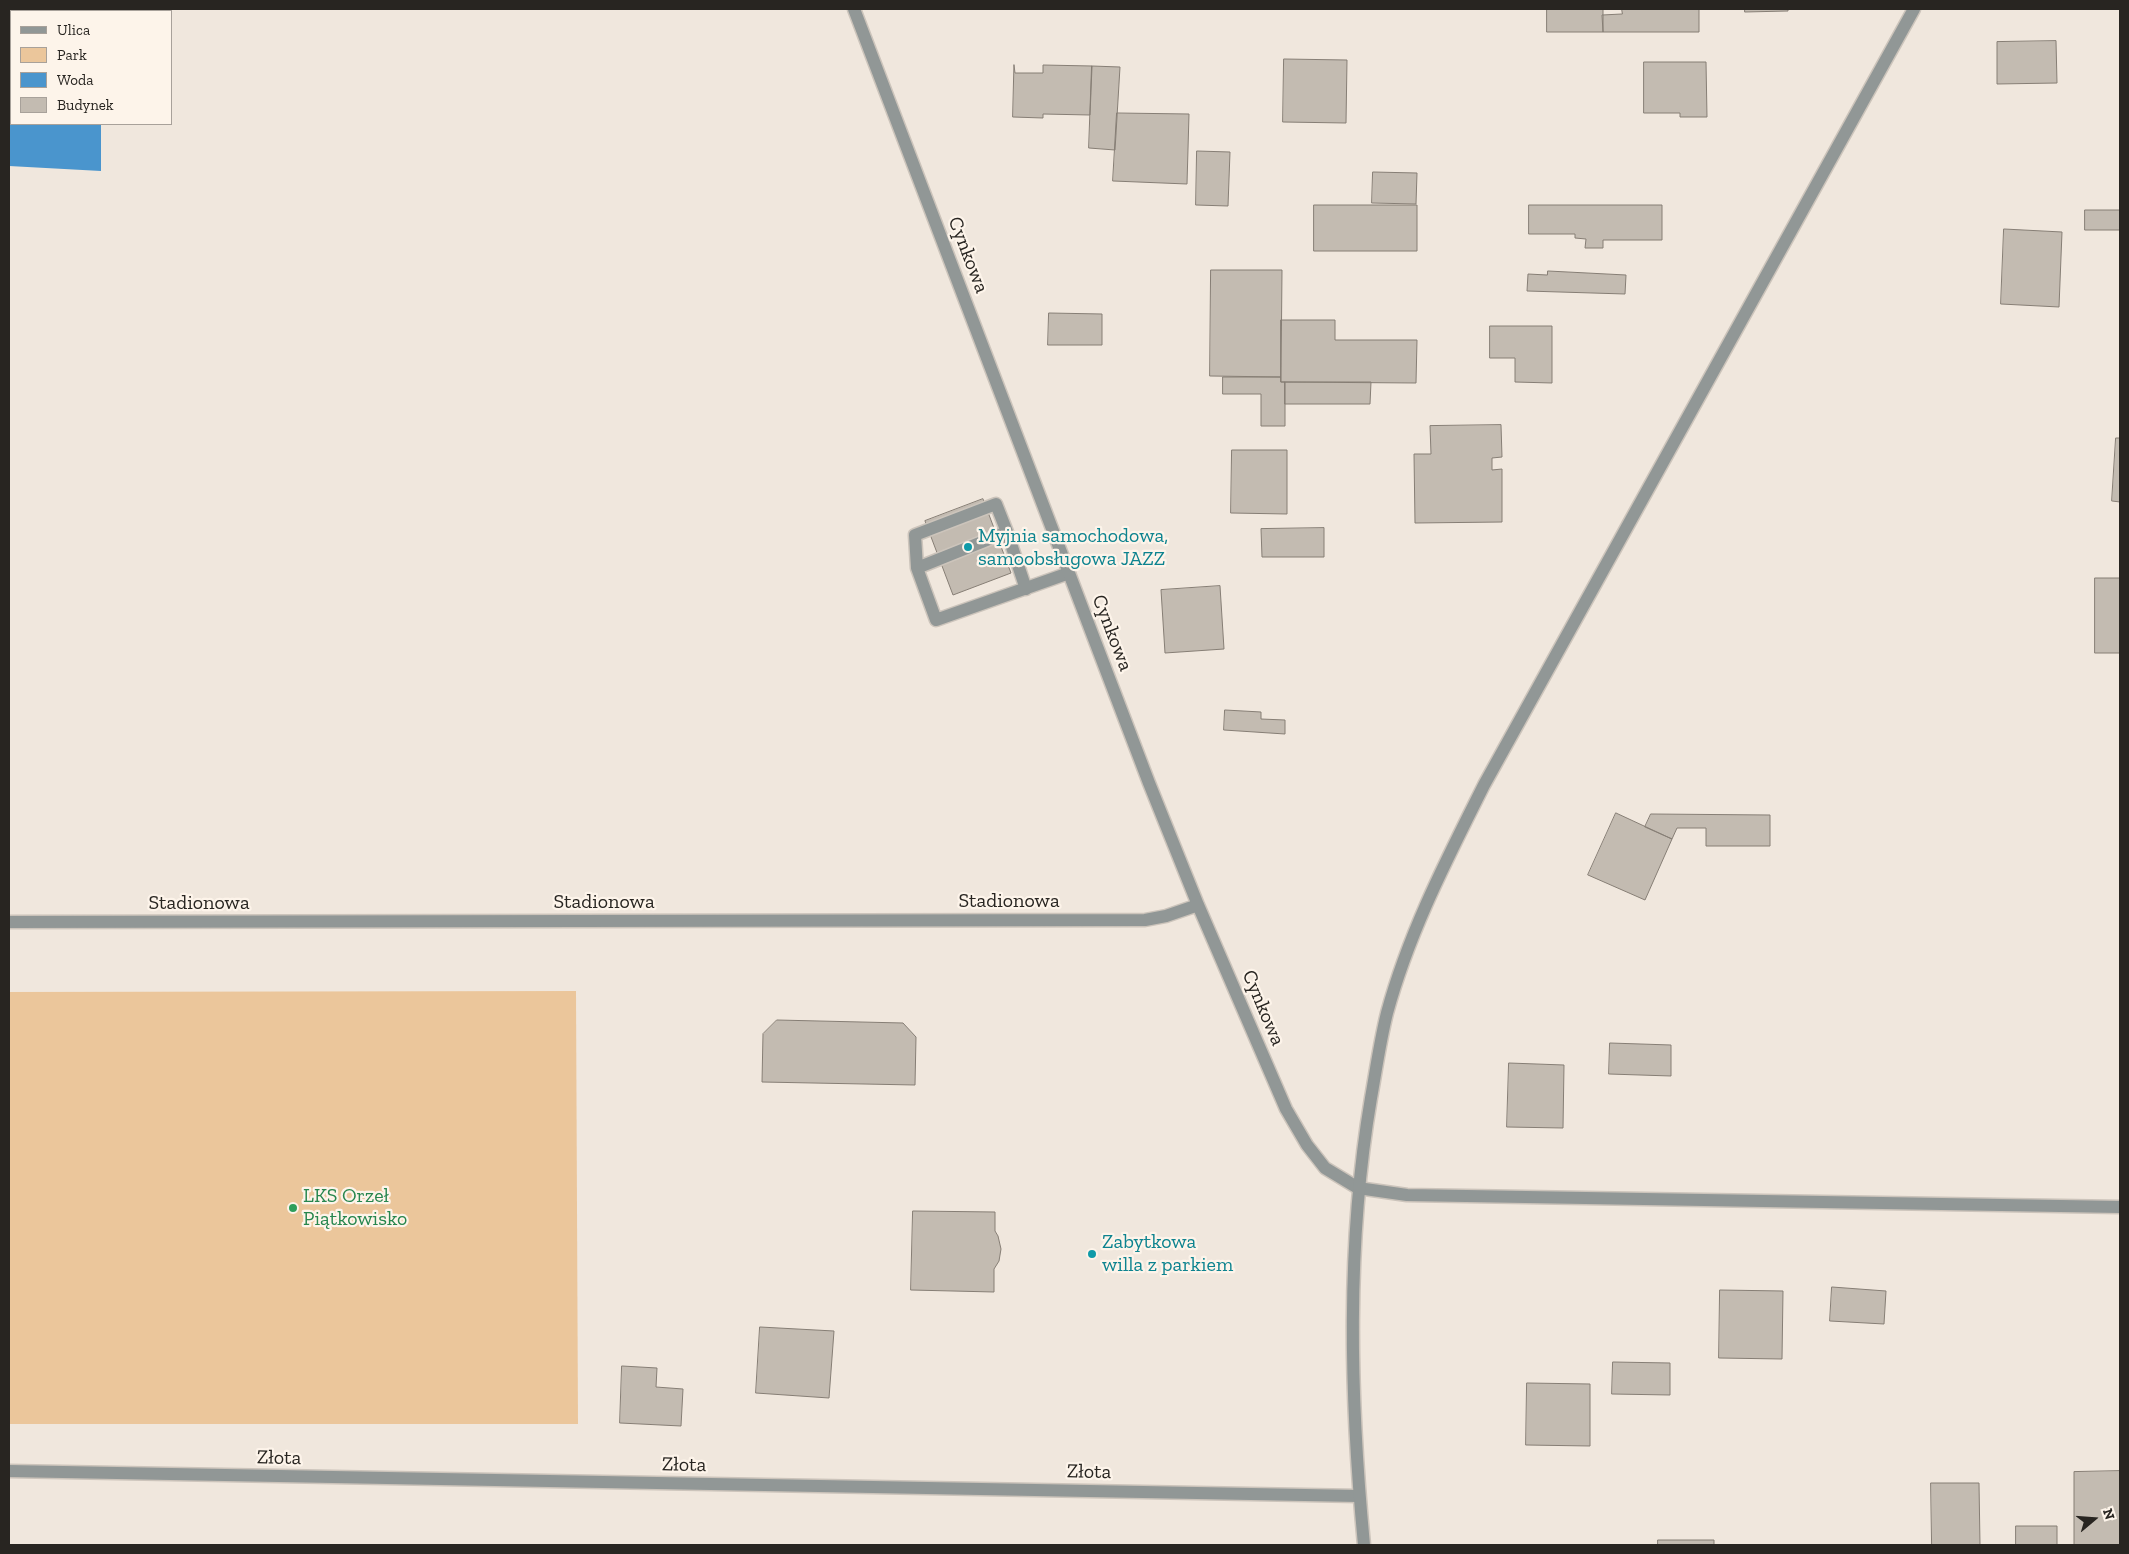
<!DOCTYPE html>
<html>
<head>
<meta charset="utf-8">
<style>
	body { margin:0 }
	#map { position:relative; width:2129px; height:1554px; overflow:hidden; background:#f0e7dd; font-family:"Zilla Slab",serif }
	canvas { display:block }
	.frame { position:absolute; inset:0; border:10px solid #282521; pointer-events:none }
	.legend { position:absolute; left:10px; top:10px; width:162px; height:115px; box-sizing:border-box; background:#fdf4ea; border:1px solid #a8a19a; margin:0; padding:6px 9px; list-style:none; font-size:15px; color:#282521 }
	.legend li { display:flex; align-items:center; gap:10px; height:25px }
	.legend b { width:25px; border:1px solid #a8a19a }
	.north { position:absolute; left:2069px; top:1494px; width:50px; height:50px; -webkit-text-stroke:4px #fdf4ea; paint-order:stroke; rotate:72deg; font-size:14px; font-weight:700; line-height:20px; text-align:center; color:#282521 }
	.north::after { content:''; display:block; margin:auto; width:18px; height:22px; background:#282521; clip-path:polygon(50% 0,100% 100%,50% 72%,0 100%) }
</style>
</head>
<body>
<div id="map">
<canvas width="2129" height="1554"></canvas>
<div class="frame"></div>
<ul class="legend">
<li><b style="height:6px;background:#919796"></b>Ulica</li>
<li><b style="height:14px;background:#ebc69b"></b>Park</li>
<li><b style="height:14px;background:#4a95cd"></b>Woda</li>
<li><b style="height:14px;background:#c3bbb1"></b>Budynek</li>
</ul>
<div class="north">N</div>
</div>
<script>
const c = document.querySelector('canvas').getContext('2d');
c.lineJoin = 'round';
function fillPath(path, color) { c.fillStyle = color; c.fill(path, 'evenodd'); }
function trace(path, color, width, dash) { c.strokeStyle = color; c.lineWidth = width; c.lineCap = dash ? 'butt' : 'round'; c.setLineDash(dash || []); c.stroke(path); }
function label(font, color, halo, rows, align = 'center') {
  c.font = font + ' "Zilla Slab",serif'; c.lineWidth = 4.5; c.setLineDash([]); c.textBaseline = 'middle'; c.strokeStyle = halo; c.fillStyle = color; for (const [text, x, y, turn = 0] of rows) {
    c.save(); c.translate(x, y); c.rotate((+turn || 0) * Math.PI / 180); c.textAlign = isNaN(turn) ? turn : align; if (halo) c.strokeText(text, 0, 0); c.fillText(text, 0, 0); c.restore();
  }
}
const green = new Path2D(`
	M576 991 578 1424H9V992Z`);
const water = new Path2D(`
	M9 9H102V11H11V124H101V171L9 166Z`);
const building = new Path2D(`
	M1547 9H1603V32H1547Z
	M1622 9H1699V32H1603L1602 15 1622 14Z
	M1745 9H1788V11L1745 12Z
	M2056 41 2057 83 1997 84V42Z
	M1284 59 1347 60 1346 123 1283 122Z
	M1644 62H1706L1707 117H1680V113H1644Z
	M1014 65 1015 73H1043V65L1092 66 1090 115 1043 114V118L1013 117Z
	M1092 66 1120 67 1115 150 1089 148Z
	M1117 113 1189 114 1187 184 1113 181Z
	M1197 151 1230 152 1228 206 1196 205Z
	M1373 172 1417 173 1416 204 1372 203Z
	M1314 205H1417V251H1314Z
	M1529 205H1662V240H1603V248H1585L1586 239 1575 238V234H1529Z
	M2085 210H2120V230H2085Z
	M2004 229 2062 232 2059 307 2001 304Z
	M1211 270H1282L1281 377 1210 376Z
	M1548 271 1626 275 1625 294 1527 291 1528 274 1547 275Z
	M1049 313 1102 314V345H1048Z
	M1281 320H1335V340H1417L1416 383 1281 382Z
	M1490 326H1552V383L1515 382V358H1490Z
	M1223 377H1281V382H1285V426H1261V394H1223Z
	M1285 382H1371L1370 404H1285Z
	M1501 425 1502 457 1492 458V470L1502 469V522L1415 523 1414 454H1431L1430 426Z
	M2116 438H2120V502L2112 501Z
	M1232 450H1287V514L1231 513Z
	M983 499 1011 573 953 595 925 521Z
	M1324 528V557H1262L1261 529Z
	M2095 578H2120V653H2095Z
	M1220 586 1224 649 1165 653 1161 590Z
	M1225 710 1261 712V719L1285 720V734L1224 730Z
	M1616 813 1672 839 1645 900 1588 875Z
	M1651 814 1770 815V846H1706V828H1677L1672 839 1645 827Z
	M777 1020 903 1023 916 1037 915 1085 762 1082 763 1034Z
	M1610 1043 1671 1045V1076L1609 1074Z
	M1509 1063 1564 1065 1563 1128 1507 1127Z
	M913 1211 995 1212V1231L998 1236 1001 1249 999 1261 994 1269V1292L911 1290Z
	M1832 1287 1886 1291 1884 1324 1830 1321Z
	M1720 1290 1783 1291 1782 1359 1719 1358Z
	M760 1327 834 1331 829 1398 756 1393Z
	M1613 1362 1670 1363V1395L1612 1394Z
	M622 1366 657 1368 656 1387 683 1389 681 1426 620 1423Z
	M1527 1383 1590 1384V1446L1526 1445Z
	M2120 1471V1545H2074V1472Z
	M1931 1483H1979L1980 1545H1932Z
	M2016 1526H2057V1545H2016Z
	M1658 1540H1714V1545H1658Z`);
const service = new Path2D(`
	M917 568 915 535 996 504 1007 532
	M1026 589 1007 532 917 568 936 620 1069 573`);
const minor = new Path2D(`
	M854 9 1149 783 1198 905 1286 1109 1307 1145 1325 1168 1358 1188 1407 1195 2120 1207
	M9 922 1145 920 1166 916 1198 905
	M9 1471 1359 1496`);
const tertiary = new Path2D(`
	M1364 1545C1350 1398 1346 1244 1371 1098 1376 1070 1380 1041 1387 1013 1409 932 1447 859 1484 785L1914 9`);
const markers = [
	[968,547,5,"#0f9aa8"],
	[293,1208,5,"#2e9e5b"],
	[1092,1254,5,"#0f9aa8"]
];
const streetNames = [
	["Cynkowa",968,255,69],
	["Cynkowa",1112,633,69],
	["Stadionowa",1009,901],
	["Stadionowa",604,902],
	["Stadionowa",199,903],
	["Cynkowa",1263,1008,67],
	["Złota",279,1458,1],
	["Złota",684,1465,1],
	["Złota",1089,1472,1]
];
const cultureNames = [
	["Myjnia samochodowa,",978,536],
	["samoobsługowa JAZZ",978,559],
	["Zabytkowa",1102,1242],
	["willa z parkiem",1102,1265]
];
const leisureNames = [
	["LKS Orzeł",303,1196],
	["Piątkowisko",303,1219]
];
fillPath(green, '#ebc69b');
fillPath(water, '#4a95cd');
fillPath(building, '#c3bbb1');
trace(building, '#867e75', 1);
trace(service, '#ccc4bb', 15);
trace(minor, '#ccc4bb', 15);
trace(tertiary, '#ccc4bb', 15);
trace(service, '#919796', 12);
trace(minor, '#919796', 12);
trace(tertiary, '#919796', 12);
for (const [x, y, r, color] of markers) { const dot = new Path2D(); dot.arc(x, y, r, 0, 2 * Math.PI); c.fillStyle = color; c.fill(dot); trace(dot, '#fdf4ea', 2); }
label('20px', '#282521', '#fdf4ea', streetNames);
label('20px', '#0d838f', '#fdf4ea', cultureNames, 'left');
label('20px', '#27864d', '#fdf4ea', leisureNames, 'left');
</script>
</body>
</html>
